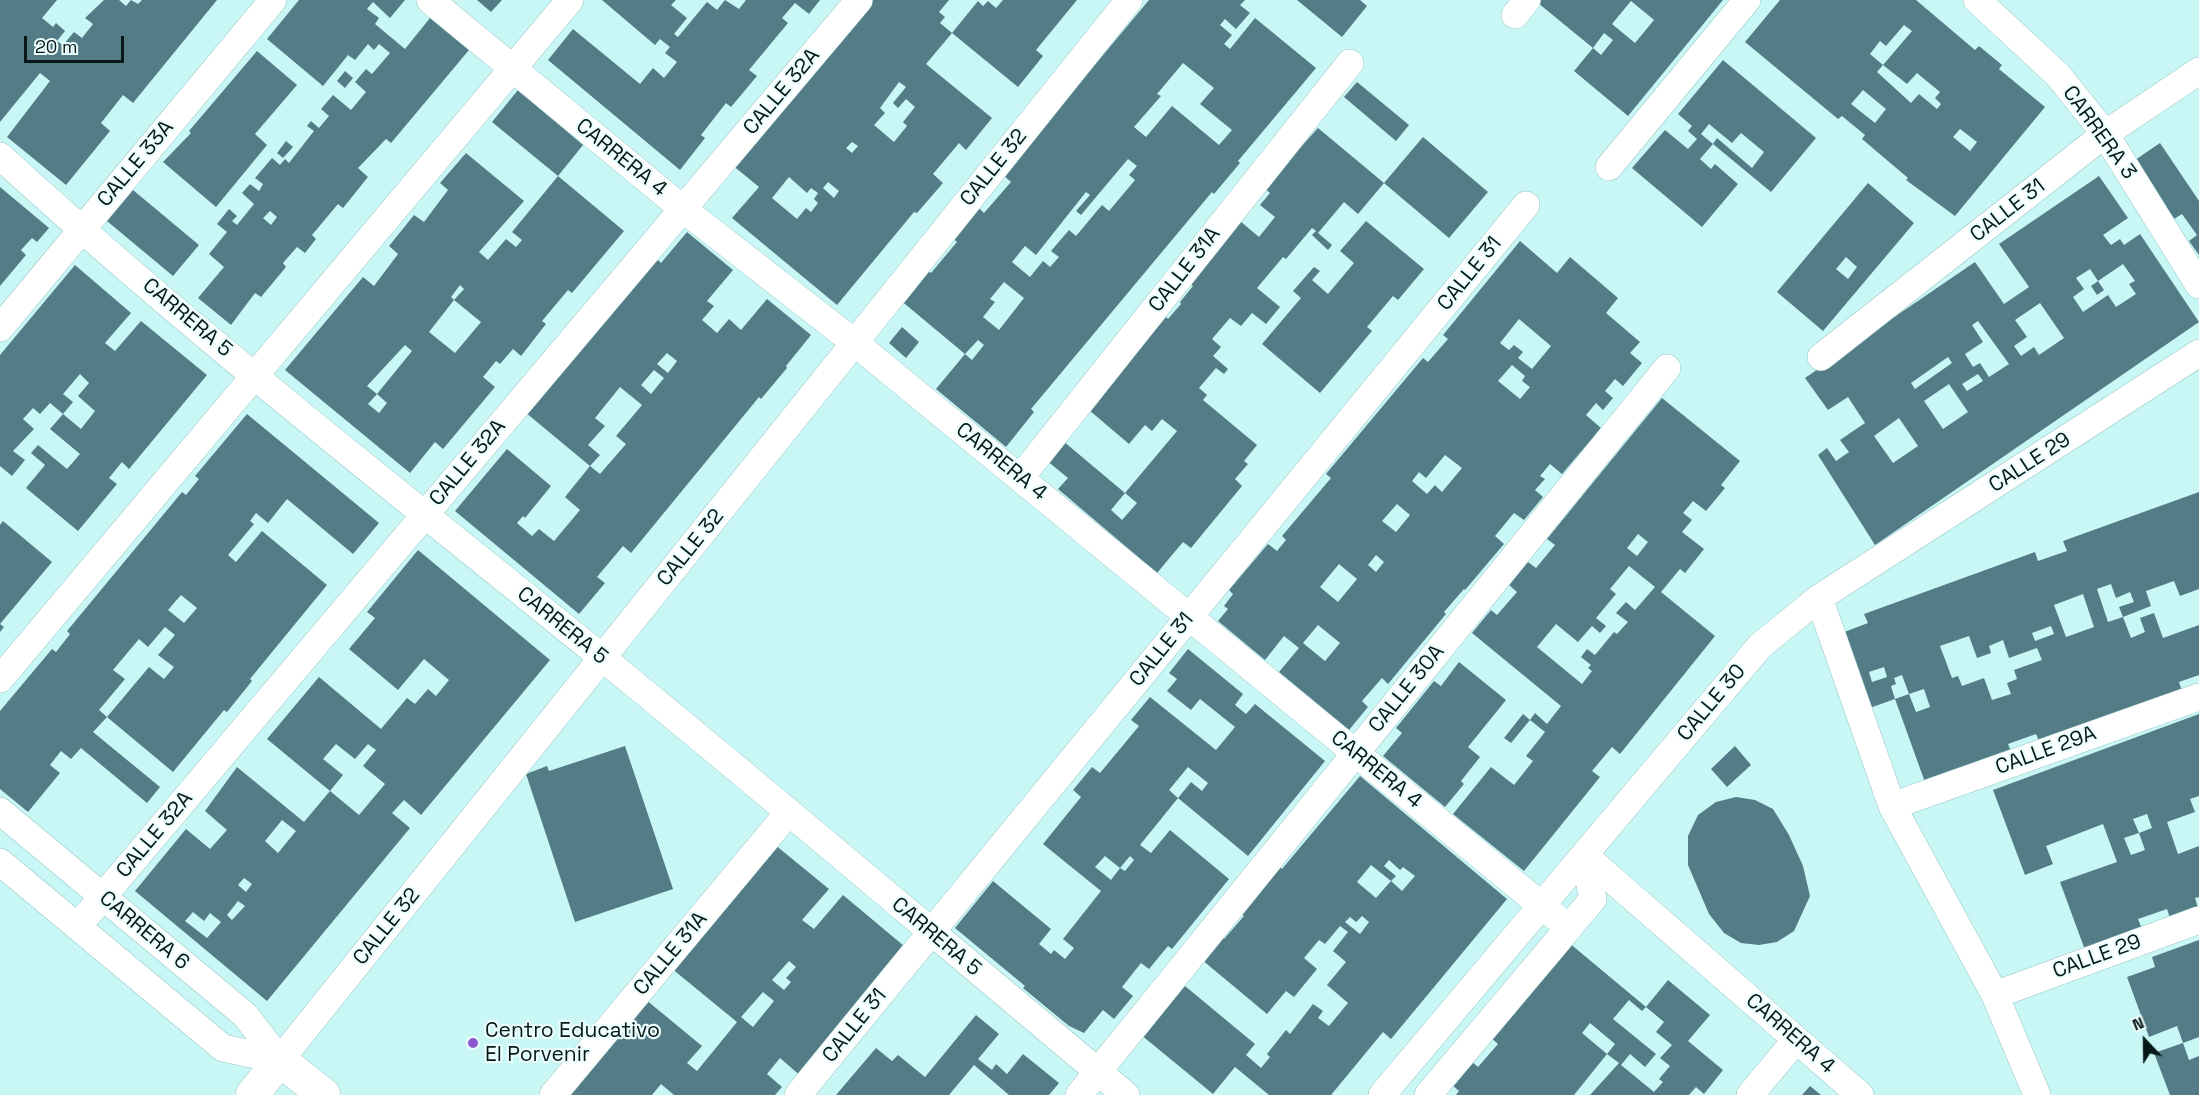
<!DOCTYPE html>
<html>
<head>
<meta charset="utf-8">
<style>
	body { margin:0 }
	#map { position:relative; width:2199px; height:1095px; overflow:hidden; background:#c8f7f6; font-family:"Space Grotesk",sans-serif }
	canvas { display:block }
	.north { position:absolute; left:2115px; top:1011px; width:60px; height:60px; -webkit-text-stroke:4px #ebfefd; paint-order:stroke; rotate:338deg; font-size:16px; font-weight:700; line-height:24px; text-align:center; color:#051717 }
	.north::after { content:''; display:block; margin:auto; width:21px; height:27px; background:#051717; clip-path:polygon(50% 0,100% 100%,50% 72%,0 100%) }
	.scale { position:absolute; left:24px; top:36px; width:100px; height:27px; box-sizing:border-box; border:3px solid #051717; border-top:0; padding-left:8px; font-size:18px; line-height:21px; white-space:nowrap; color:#051717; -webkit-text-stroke:4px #ebfefd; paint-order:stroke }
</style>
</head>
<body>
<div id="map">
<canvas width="2199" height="1095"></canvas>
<div class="north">N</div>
<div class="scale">20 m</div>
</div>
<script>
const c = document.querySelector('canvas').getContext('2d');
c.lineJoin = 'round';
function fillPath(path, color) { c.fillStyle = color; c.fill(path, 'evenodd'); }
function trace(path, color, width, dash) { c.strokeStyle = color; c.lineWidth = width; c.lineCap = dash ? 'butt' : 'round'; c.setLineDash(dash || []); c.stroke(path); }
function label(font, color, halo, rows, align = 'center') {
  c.font = font + ' "Space Grotesk",sans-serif'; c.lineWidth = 4.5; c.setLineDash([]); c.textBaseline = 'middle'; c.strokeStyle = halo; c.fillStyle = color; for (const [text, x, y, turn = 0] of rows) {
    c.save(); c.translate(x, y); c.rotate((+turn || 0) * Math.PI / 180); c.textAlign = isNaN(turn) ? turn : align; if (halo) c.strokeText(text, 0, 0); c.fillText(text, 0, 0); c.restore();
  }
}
const building = new Path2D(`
	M0 0H57L42 18 53 27 56 23 65 31 57 41 63 45 74 32 82 38 93 24 85 18 104 0H119L126 6 131 0 138 4 142 0H217L133 103 123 95 101 123 110 131 66 185 7 137 50 81 40 73 0 122Z
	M299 0H405L390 18 373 2 367 9 379 18 375 24 405 49 430 18 469 50 391 143 386 139 358 168 368 177 343 208 338 204 312 235 316 239 305 253 297 247 283 263 286 267 261 297 255 293 231 325 198 298 224 267 209 254 227 232 217 224 229 209 237 216 232 221 237 225 254 204 242 193 250 184 259 191 263 184 255 178 272 158 280 165 285 159 289 163 314 131 307 126 311 121 319 128 329 116 321 109 333 95 351 110 366 92 355 82 366 69 372 74 390 53 379 44 374 50 368 44 355 60 348 55 323 86 267 39ZM270 211 277 217 271 225 263 218Z
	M477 0H502L491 12Z
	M602 0H676L671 5 687 18 674 34 678 37 707 2 717 10 725 0 739 9 746 0H820L809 14 795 3 782 18 788 23 749 70 757 76 731 107 726 103 701 135 705 138 680 170 548 60 573 29 640 84 653 68 664 78 677 62 665 53 670 47 660 39 655 45Z
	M867 0H949L939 12 945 17 940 23 952 33 978 1 983 6 988 1 996 8 1003 0H1077L1036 50 1043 56 1018 87 952 33 926 64 992 118 966 150 959 143 933 174 943 183 917 213 914 212 837 305 732 218 759 187 731 164ZM899 82 906 87 893 103 898 108 906 99 915 107 903 122 907 126 894 142 874 125 885 113 880 108ZM852 142 858 146 852 153 846 148ZM789 177 807 193 811 188 818 193 814 199 818 203 811 212 806 208 797 219 772 198ZM828 182 839 191 834 198 823 188Z
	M1149 0H1245L1240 5 1250 13 1236 29 1225 19 1220 25 1232 35 1224 44 1230 49 1255 18 1316 68 1238 161 1240 163 1214 194 1212 192 1031 409 1034 412 1006 447 936 389 965 354 972 360 984 345 978 340 965 354 899 299 925 268 931 273 957 242 951 237 977 206 984 213 1011 182 1003 175ZM1183 63 1214 88 1200 104 1232 130 1219 145 1172 106 1146 137 1134 127 1161 96 1157 94ZM1128 159 1137 166 1129 175 1135 180 1109 211 1102 205 1076 236 1069 230 1051 251 1059 257 1050 267 1043 261 1030 277 1012 262 1025 246 1036 255 1086 192 1090 195 1076 211 1081 215ZM1004 282 1024 298 999 330 983 317 995 302 990 299Z
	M1297 0H1360L1367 6 1342 37Z
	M1541 0H1723L1628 116 1574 71 1593 48 1601 55 1613 40 1604 33 1593 48 1538 3ZM1631 1 1654 20 1635 43 1612 24Z
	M1780 0H1916L1975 50 1979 46 2002 65 1999 69 2045 107 1955 216 1906 180 1908 178 1862 139 1865 135 1842 116 1838 119 1745 42ZM1904 25 1912 31 1883 65 1907 84 1917 73 1940 92 1935 98 1941 104 1937 109 1919 94 1911 103 1877 72 1883 65 1870 54 1880 41 1886 46ZM1863 90 1886 109 1875 123 1851 104ZM1960 129 1977 142 1970 151 1953 137Z
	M257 51 297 85 255 134 267 145 216 207 163 162 191 133 189 131Z
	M1723 60 1816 138 1771 192 1713 144 1700 159 1711 169 1715 164 1738 184 1702 227 1632 168 1665 130 1688 149 1697 139 1688 131 1692 126 1678 114ZM1709 124 1732 143 1741 133 1764 152 1752 168 1717 138 1713 144 1701 134Z
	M345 71 353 78 345 88 337 81Z
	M1357 82 1409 125 1396 141 1344 97Z
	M518 90 583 145 558 176 492 122Z
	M1318 128 1384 183 1358 214 1344 202 1318 233 1332 245 1328 250 1312 235 1316 231 1312 228 1286 259 1283 257 1257 288 1280 307 1266 324 1252 313 1241 326 1230 318 1212 339 1221 347 1213 356 1228 369 1224 374 1216 368 1199 388 1207 395 1203 400 1257 445 1244 461 1248 464 1235 479 1242 486 1191 548 1183 542 1157 573 1058 489 1068 478 1046 460 1063 441 1125 493 1111 510 1122 520 1137 503 1125 493 1177 431 1162 419 1152 431 1145 425 1129 444 1089 410 1166 317 1168 319 1181 304 1180 302 1193 286 1188 283 1240 221 1259 237 1275 217 1260 205 1270 193 1264 188Z
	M1423 137 1488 192 1449 238 1384 183Z
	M286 141 293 147 283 158 277 153Z
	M2160 143 2199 201V255L2189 241 2197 235 2182 214 2174 219 2135 160Z
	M466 153 524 201 479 252 488 260 506 239 516 247 522 240 512 232 558 176 624 231 572 293 568 290 542 321 546 324 521 356 513 349 500 364 496 361 483 377 495 387 443 449 435 442 410 473 285 370 363 277 374 286 398 254 389 246 414 215 424 222 448 190 440 183ZM460 285 464 289 454 300 481 322 455 353 429 332 454 300 451 297ZM405 345 412 351 377 394 387 403 379 413 368 404 377 394 367 386Z
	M2099 176 2128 218 2103 235 2111 245 2120 239 2124 245 2140 234 2199 322 1875 545 1818 455 1827 448 1836 461 1849 452 1840 440 1865 423 1848 397 1828 410 1805 378 1975 262 2004 304 2029 287 1999 244ZM2123 264 2135 281 2129 284 2136 294 2116 307 2108 295 2083 312 2073 297 2084 289 2076 278 2090 269 2098 281 2091 286 2097 295 2104 290 2098 281ZM2040 303 2064 338 2039 355 2034 347 2021 356 2014 346 2027 337 2015 320ZM1978 321 2009 364 1989 377 1980 363 1973 367 1965 354 1983 342 1972 325ZM1948 357 1952 363 1915 389 1911 383ZM1978 374 1983 381 1967 391 1962 384ZM1949 384 1968 412 1943 429 1924 401ZM1899 418 1918 446 1893 463 1874 436Z
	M1868 183 1914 223 1823 331 1777 292ZM1846 257 1857 267 1848 279 1836 269Z
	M0 187 49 228 37 242 32 238 21 250 26 255 0 286Z
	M133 190 199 245 173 276 107 221Z
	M1366 221 1424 269 1398 300 1393 296 1367 327 1372 331 1320 393 1262 344 1301 298 1293 291 1314 267 1320 271 1312 280 1328 294 1354 263 1340 251Z
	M687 232 733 270 707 301 714 306 702 320 717 333 729 319 741 330 767 299 811 335 786 366 787 368 761 399 759 397 631 553 623 546 597 577 605 583 579 614 455 511 507 449 551 486 525 518 523 516 517 523 532 536 539 529 554 541 580 510 565 497 590 466 600 474 626 444 616 436 642 405 620 387 595 418 605 426 588 445 600 455 590 466 525 412 654 256 661 263ZM667 353 677 361 668 373 657 364ZM654 370 664 378 651 394 641 385Z
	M1520 241 1557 273 1570 257 1618 298 1606 313 1640 342 1630 353 1642 363 1623 386 1615 379 1605 391 1613 398 1603 410 1596 403 1586 415 1601 428 1562 474 1550 464 1540 476 1545 479 1535 490 1543 497 1524 520 1514 513 1495 536 1504 544 1465 590 1464 589 1444 612 1446 614 1388 684 1382 678 1362 701 1368 707 1349 730 1279 672 1299 648 1284 636 1265 660 1218 621 1228 609 1224 606 1233 594 1229 590 1268 544 1277 551 1286 540 1282 536 1331 478 1326 474 1423 358 1428 362 1448 339 1443 335ZM1519 319 1551 346 1532 369 1518 358 1523 352 1514 345 1509 350 1500 343ZM1512 365 1525 376 1522 381 1530 387 1520 399 1498 381ZM1445 455 1462 468 1442 492 1435 485 1427 494 1412 481 1419 472 1426 478ZM1397 504 1410 515 1396 532 1382 521ZM1376 555 1384 562 1376 572 1368 565ZM1339 564 1357 579 1338 602 1320 587ZM1318 625 1340 643 1325 661 1303 643Z
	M75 265 131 313 105 343 115 351 141 321 207 375 129 469 122 462 109 478 117 484 78 531 26 488 45 465 31 453 38 445 67 469 80 454 50 429 63 414 81 429 95 411 78 396 89 383 80 374 63 394 73 402 63 414 50 403 40 414 33 408 23 419 34 429 13 451 25 460 12 476 0 466V355Z
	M902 327 919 342 906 358 889 343Z
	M1662 398 1740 461 1721 485 1725 488 1706 511 1693 501 1683 513 1692 520 1682 532 1704 549 1685 573 1680 569 1661 592 1715 636 1620 754 1612 747 1592 771 1600 777 1524 871 1453 814 1491 767 1514 785 1533 761 1526 756 1545 732 1530 720 1535 713 1547 724 1561 706 1472 633 1491 610 1497 615 1517 592 1509 585 1528 562 1536 568 1555 545 1547 539ZM1638 534 1648 542 1637 556 1627 548ZM1629 566 1655 587 1635 610 1626 602 1616 613 1628 622 1617 634 1614 632 1595 655 1587 649 1581 657 1591 665 1588 668 1592 671 1582 684 1537 647 1556 624 1578 642 1592 626 1600 633 1606 626 1596 618 1616 594 1610 589Z
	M247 414 379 523 353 554 287 499 268 523 256 513 250 521 254 524 228 555 236 562 262 531 327 585 250 679 252 681 227 712 224 710 173 772 107 717 149 667 164 679 174 667 158 655 175 635 165 627 148 647 139 639 113 670 125 679 99 710 107 717 93 732 160 787 147 803 81 748 71 759 61 751 50 765 60 773 28 812 0 789V711L52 649 56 652 70 634 67 631 182 492 186 495 199 479 195 476ZM181 595 197 608 184 623 168 610Z
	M2199 492V589L2180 596 2174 581 2146 591 2151 606 2123 617 2119 607 2134 602 2130 592 2116 598 2111 584 2097 589 2108 622 2123 617 2131 638 2145 632 2140 618 2154 613 2163 638 2199 625V675L2179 682 2182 691 2040 743 2036 734 2008 744 2012 754 1926 785 1895 699 1909 694 1916 712 1930 707 1924 689 1909 694 1902 675 1894 678 1896 684 1891 686 1895 699 1867 709 1839 634 1868 623 1864 614 2035 552 2038 561 2067 551 2063 541ZM2083 594 2094 627 2066 637 2054 605ZM2051 626 2054 634 2035 641 2032 633ZM1969 636 1977 658 1991 653 1989 646 2003 640 2009 658 2037 648 2042 660 2014 670 2017 679 2007 683 2011 694 1992 700 1984 678 1962 686 1958 676 1952 678 1940 646ZM1884 667 1887 677 1872 682 1869 672Z
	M3 521 52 562 0 624 4 627 0 632V525Z
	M418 550 550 660 421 815 404 800 392 813 410 828 267 1001 135 891 186 829 210 849 227 830 205 811 237 767 304 822 330 791 359 815 385 784 363 766 376 750 368 744 355 759 336 744 323 759 343 775 330 791 267 739 319 677 381 729 407 698 415 704 428 689 436 696 449 680 424 659 398 690 349 649 375 618 367 612ZM282 820 296 831 278 853 265 841ZM244 878 252 884 246 892 238 885ZM238 901 245 906 232 920 227 915ZM193 912 204 921 210 913 221 922 207 938 185 921Z
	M1188 649 1243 694 1235 705 1246 714 1255 704 1325 761 1248 856 1178 798 1191 782 1202 791 1208 783 1188 767 1169 790 1178 798 1140 845 1151 853 1170 830 1229 879 1172 949 1168 946 1149 969 1141 963 1122 987 1133 996 1114 1019 1103 1010 1084 1033 1069 1026 1023 988 1025 986 955 928 993 881 1051 929 1039 944 1051 954 1054 950 1065 959 1074 948 1063 939 1101 891 1043 844 1081 797 1073 790 1092 767 1100 773 1139 726 1131 720 1150 697 1216 750 1235 727 1200 699 1191 710 1167 691 1177 679 1169 673ZM1105 856 1120 868 1130 856 1134 860 1125 871 1120 868 1111 880 1095 867Z
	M1459 662 1506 700 1468 747 1480 757 1461 781 1464 784 1445 807 1383 756 1402 733 1396 728 1434 681 1441 686Z
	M1523 714 1530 720 1511 743 1504 738Z
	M2199 714V796L2190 799 2195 812 2167 822 2178 854 2199 846V897L2195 898 2198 908 2170 918 2167 909 2138 919 2142 929 2085 950 2060 882 2117 862 2103 824 2046 846 2053 864 2025 875 1993 790ZM2147 814 2152 828 2139 833 2145 850 2131 855 2124 838 2139 833 2133 819Z
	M625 746 673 889 575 922 526 774 547 766 549 771Z
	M1735 746 1751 765 1727 787 1711 769Z
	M1360 776 1507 899 1391 1039 1383 1032 1331 1095H1269L1235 1067 1213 1094 1140 1034 1185 986 1255 1044 1246 1055 1261 1068 1270 1057 1267 1054 1286 1030 1290 1034 1313 1004 1323 1011 1318 1018 1329 1026 1348 1003 1327 985 1346 962 1333 951 1348 932 1340 926 1325 944 1319 940 1304 958 1317 969 1294 997 1286 991 1267 1014 1201 959 1220 936 1224 939 1244 916 1236 909 1280 867 1282 869ZM1389 860 1400 870 1403 867 1415 876 1402 891 1391 881 1376 898 1357 882 1371 865 1391 881 1396 876 1384 866ZM1362 916 1369 922 1360 934 1345 922 1350 917 1356 922Z
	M1736 797 1755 800 1773 809 1789 835 1803 866 1810 896 1794 931 1777 942 1759 945 1741 943 1724 933 1709 914 1688 865V836L1698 815 1716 802Z
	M774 844 829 889 802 920 814 929 843 895 904 946 803 1078 780 1058 767 1074 782 1087 775 1095H674L661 1084 652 1095H565L645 999 702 1046 687 1063 697 1071 737 1022 671 968ZM789 961 796 967 786 978 791 982 784 990 772 980ZM763 992 774 1001 753 1027 741 1017Z
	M2199 940V1037L2183 1043 2189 1060 2199 1056V1095H2170L2154 1053 2183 1043 2177 1026 2149 1037 2127 977 2155 967 2152 957Z
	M1568 942 1646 1007 1642 1011 1629 1000 1613 1019 1656 1054 1645 1067 1630 1054 1621 1065 1654 1092 1663 1082 1659 1079 1670 1066 1660 1058 1672 1045 1656 1032 1664 1022 1646 1007 1668 980 1710 1015 1688 1041 1723 1070 1704 1094 1696 1087 1689 1095H1590L1619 1063 1607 1054 1615 1044 1590 1023 1582 1033 1607 1054 1574 1095H1456L1459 1091 1451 1084 1471 1061 1478 1067 1498 1044 1490 1037Z
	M976 1015 999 1034 978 1059 992 1070 996 1064 1007 1074 1023 1054 1059 1083 1049 1095H1009L974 1065 949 1095H836L876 1048 892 1061 898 1055 925 1077Z
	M1810 1086 1821 1095H1802Z`);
const minor = new Path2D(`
	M430 0 683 209 855 343 1569 928
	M1977 0 2058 75 2105 134 2199 285
	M1515 15 1527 0
	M0 156C192 332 398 492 600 656 777 800 951 949 1126 1095
	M1609 167 1747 0
	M0 328 273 0
	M1821 357 2105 134 2199 71
	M1020 478 1350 63
	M1819 598 1892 806 1995 995 2037 1095
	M0 679 570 0
	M1892 806 2199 697
	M0 811 245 1015 280 1060
	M1584 855 1860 1095
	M0 862 223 1048 280 1060
	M78 926 859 0
	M1995 995 2199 920
	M280 1060 1129 0
	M553 1095 788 813
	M798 1095 1526 205
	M1079 1095 1667 368
	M1382 1095 1760 646 1819 598 2199 353
	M1428 1095 1593 899 1584 855
	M1750 1095 1796 1040`);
const tertiary = new Path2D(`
	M252 1095 280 1060 324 1095`);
const markers = [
	[473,1043,6,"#8b58d0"]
];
const streetNames = [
	["CALLE 32A",782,92,-50],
	["CARRERA 3",2099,133,54],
	["CARRERA 4",621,158,39],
	["CALLE 33A",136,164,-50],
	["CALLE 32",994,168,-51],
	["CALLE 31",2008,211,-38],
	["CALLE 31A",1185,270,-52],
	["CALLE 31",1470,274,-51],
	["CARRERA 5",187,318,40],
	["CARRERA 4",1001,462,39],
	["CALLE 32A",468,463,-50],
	["CALLE 29",2030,463,-33],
	["CALLE 32",691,548,-51],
	["CARRERA 5",562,626,39],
	["CALLE 31",1162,650,-51],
	["CALLE 30A",1407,689,-51],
	["CALLE 30",1712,703,-50],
	["CALLE 29A",2046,751,-20],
	["CARRERA 4",1376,770,39],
	["CALLE 32A",155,835,-50],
	["CALLE 32",387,927,-51],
	["CARRERA 6",144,931,40],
	["CARRERA 5",936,937,40],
	["CALLE 31A",671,954,-50],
	["CALLE 29",2097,957,-20],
	["CALLE 31",855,1026,-51],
	["CARRERA 4",1790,1034,41]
];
const poiNames = [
	["Centro Educativo",485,1031],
	["El Porvenir",485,1055]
];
fillPath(building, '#537c86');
trace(minor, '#98c6c5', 28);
trace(tertiary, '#98c6c5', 34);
trace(minor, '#fff', 27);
trace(tertiary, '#fff', 33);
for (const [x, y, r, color] of markers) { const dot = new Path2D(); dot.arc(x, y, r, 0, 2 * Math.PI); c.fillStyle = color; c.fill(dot); trace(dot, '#ebfefd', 2); }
label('21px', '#051717', '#ebfefd', streetNames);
label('21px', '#051717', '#ebfefd', poiNames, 'left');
</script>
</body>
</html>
